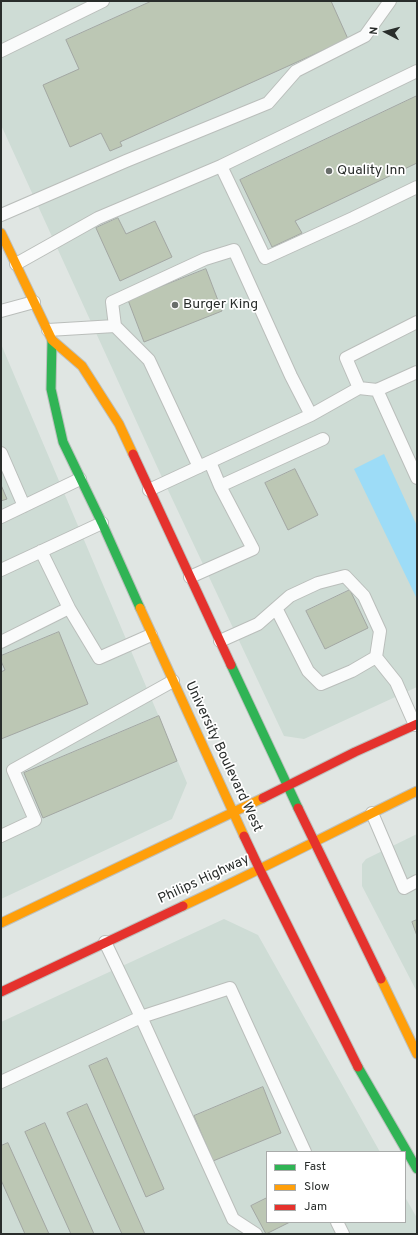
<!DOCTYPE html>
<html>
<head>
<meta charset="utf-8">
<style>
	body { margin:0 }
	#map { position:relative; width:418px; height:1235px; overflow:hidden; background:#e0e6e3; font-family:Overpass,sans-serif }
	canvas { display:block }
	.frame { position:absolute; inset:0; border:2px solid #292d2b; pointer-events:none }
	.legend { position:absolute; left:266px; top:1151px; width:140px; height:72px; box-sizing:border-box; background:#fff; border:1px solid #a9abaa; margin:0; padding:5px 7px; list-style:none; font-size:12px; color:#292d2b }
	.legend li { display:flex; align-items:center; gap:8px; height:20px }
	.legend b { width:20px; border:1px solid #a9abaa }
	.north { position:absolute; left:366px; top:12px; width:40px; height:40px; -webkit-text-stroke:3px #fff; paint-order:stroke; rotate:276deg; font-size:11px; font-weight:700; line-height:16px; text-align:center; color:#292d2b }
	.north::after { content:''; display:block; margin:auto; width:14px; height:18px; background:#292d2b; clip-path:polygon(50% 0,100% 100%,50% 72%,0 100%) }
</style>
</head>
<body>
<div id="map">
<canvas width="418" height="1235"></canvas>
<div class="frame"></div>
<ul class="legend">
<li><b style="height:5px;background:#30b455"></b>Fast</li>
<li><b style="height:5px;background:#ff9f0a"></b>Slow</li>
<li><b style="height:5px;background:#e5322d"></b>Jam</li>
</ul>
<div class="north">N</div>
</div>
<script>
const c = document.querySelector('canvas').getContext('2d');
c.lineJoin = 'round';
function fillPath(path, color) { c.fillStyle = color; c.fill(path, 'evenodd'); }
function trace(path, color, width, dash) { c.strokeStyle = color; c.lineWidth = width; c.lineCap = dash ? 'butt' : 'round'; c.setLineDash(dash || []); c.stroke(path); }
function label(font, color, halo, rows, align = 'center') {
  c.font = font + ' Overpass,sans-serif'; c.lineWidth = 3.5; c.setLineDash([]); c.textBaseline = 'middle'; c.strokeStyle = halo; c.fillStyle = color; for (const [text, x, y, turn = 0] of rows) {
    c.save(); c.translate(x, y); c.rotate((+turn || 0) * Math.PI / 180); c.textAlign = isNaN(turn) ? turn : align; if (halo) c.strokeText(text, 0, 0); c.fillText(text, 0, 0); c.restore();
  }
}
const built = new Path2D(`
	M1 1H417V687L304 739 284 736 160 473 1 125Z
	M1 344 187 783 172 819 1 899Z
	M417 834V992L362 886V864L366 859Z
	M224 919 258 935 380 1152H267V1222H405V1197L417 1218V1234H1V1022Z`);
const water = new Path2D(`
	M384 454 417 526V599L354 469Z`);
const building = new Path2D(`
	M152 1H331L348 39 120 142 122 146 110 151 101 133 70 147 43 85 79 69 66 40Z
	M417 96V163L295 221 302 233 272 247 240 180Z
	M118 218 126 234 155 221 172 257 120 281 96 228Z
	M206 269 222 311 144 342 128 300Z
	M295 469 318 515 288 530 265 483Z
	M1 485 7 499 1 501Z
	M350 590 368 628 325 649 306 611Z
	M59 632 88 704 1 739V672L5 670 1 661V656Z
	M159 716 177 761 43 818 24 773Z
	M417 920V936L412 922Z
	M107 1058 164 1189 146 1197 89 1066Z
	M263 1087 281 1133 213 1161 194 1116Z
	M87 1104 145 1234H122L67 1113Z
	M45 1123 94 1234H71L25 1132Z
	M8 1143 49 1234H25L1 1180V1146Z
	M267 1198V1222H290L266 1234 251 1206Z`);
const lane = new Path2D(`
	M1 51 103 1
	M221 166 265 258 353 218 417 187
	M1 215 126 161 268 103 296 71 365 36 390 1
	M16 264 98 218 221 166 417 71
	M1 311 34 302
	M115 326 112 302 205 259 234 250 291 376 311 415
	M48 330 115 326 149 360 199 467
	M417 372 377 390 417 478
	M359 388 346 358 417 322
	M1 453 24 506
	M220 486 323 439
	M149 490 311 415 359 388 377 390
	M1 517 80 479
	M41 551 69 608
	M1 570 102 523
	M190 577 253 549 220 486 210 462
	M220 641 258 624 290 596 318 583 345 576 364 596 380 631 376 657 352 671 321 684 308 671 276 608
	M1 642 69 608 99 658 151 635
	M376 657 396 682 415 725
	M372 813 404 888 417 881
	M1 836 35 820 13 770 173 681
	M105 942 141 1017 230 988 305 1152
	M1 1082 141 1017 233 1219 256 1234
	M337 1222 343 1234`);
const fast = new Path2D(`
	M52 340 51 389 63 442 102 523 140 608
	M231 665 298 808
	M358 1067 417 1169`);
const slow = new Path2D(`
	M1 233 52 340 82 366 119 424 133 454
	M140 608 244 836
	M183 906C262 869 339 829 417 791
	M1 923 263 798
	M381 979 417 1054`);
const jam = new Path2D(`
	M133 454 231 665
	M263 798 355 752 417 724
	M298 808 381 979
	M244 836 260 870 358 1067
	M1 992 183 906`);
const markers = [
	[329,171,4,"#696e6b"],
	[175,305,4,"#696e6b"]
];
const poiNames = [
	["Quality Inn",337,171],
	["Burger King",183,305]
];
const streetNames = [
	["University Boulevard West",223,757,65],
	["Philips Highway",204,880,-25]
];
fillPath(built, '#cedcd5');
fillPath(water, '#9ddcf7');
fillPath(building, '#bcc7b4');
trace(building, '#a3a7a3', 1);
trace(lane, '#babebb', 14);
trace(fast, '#bdc0be', 11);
trace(slow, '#bdc0be', 11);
trace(jam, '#bdc0be', 11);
trace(lane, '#fafbfb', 12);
trace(fast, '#30b455', 9);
trace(slow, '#ff9f0a', 9);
trace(jam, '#e5322d', 9);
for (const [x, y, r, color] of markers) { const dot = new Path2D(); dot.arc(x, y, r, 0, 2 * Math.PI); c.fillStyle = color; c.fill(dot); trace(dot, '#fff', 1.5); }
label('14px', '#292d2b', '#fff', poiNames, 'left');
label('14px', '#292d2b', '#fff', streetNames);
</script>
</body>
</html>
